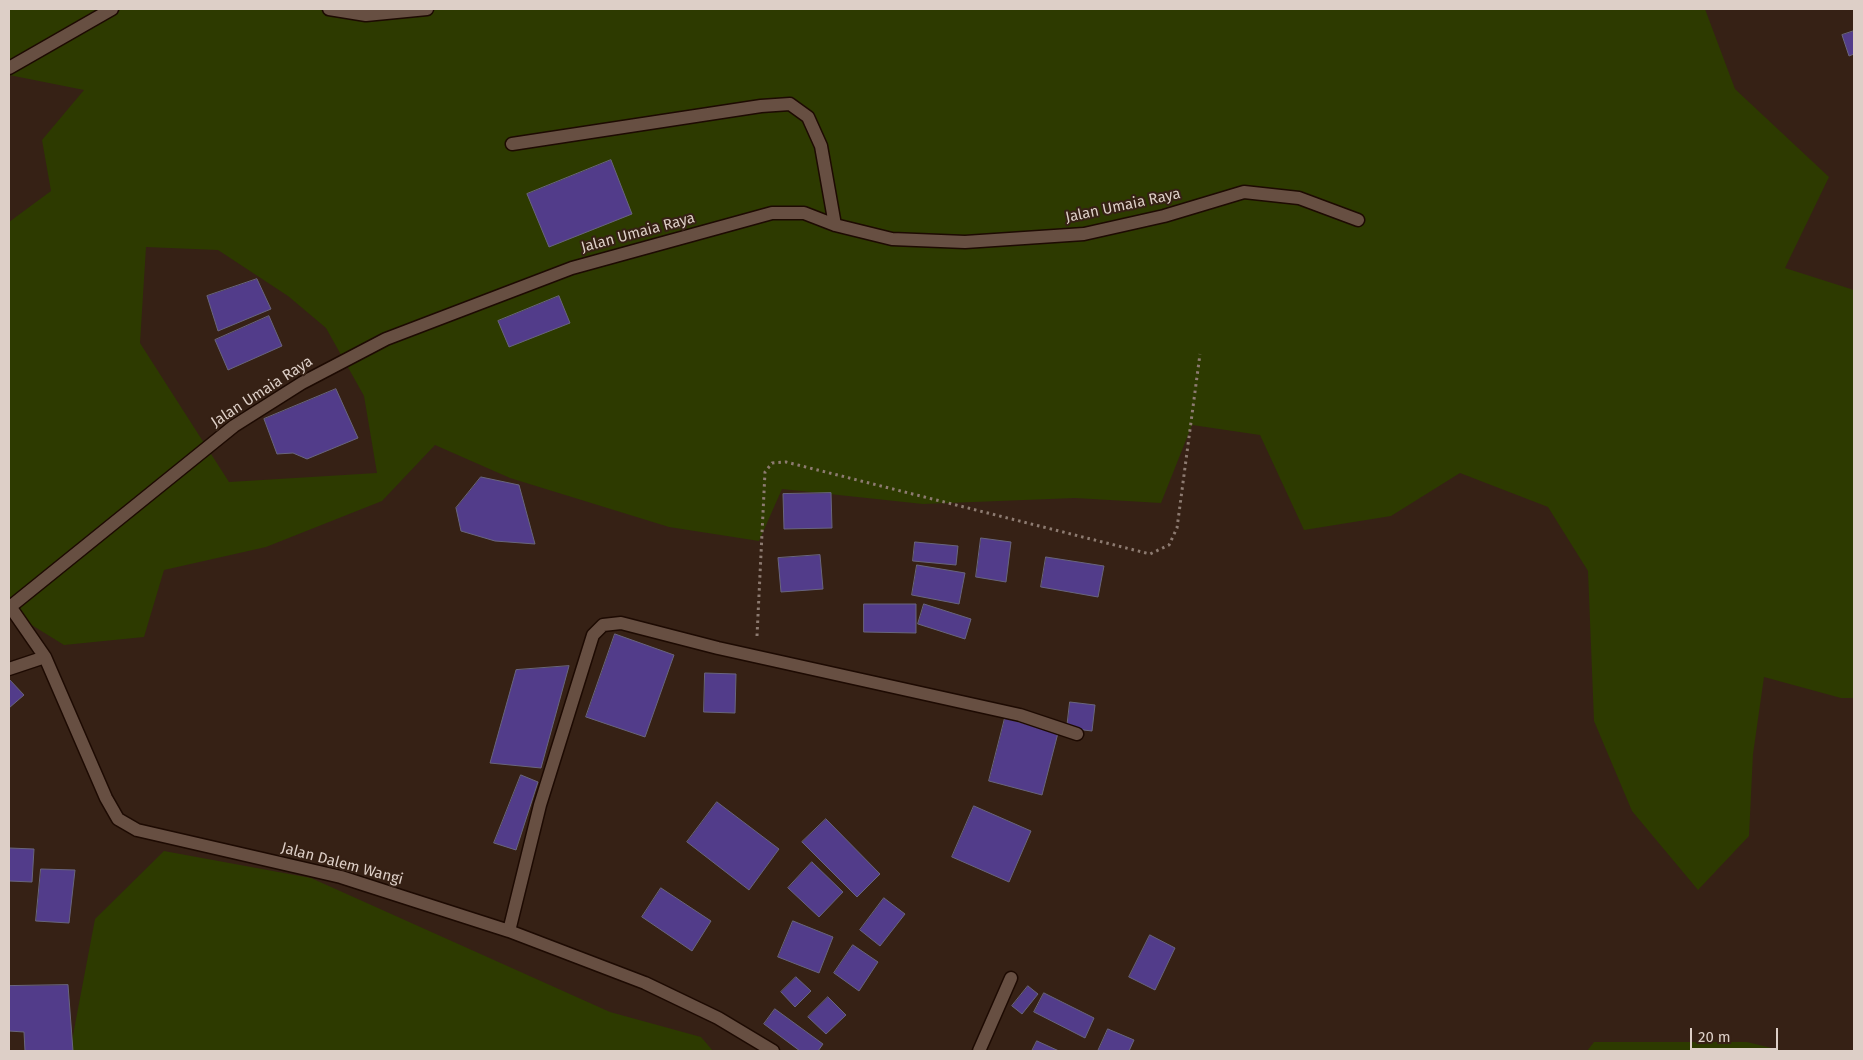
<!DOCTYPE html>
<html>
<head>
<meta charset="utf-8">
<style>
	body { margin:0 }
	#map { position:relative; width:1863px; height:1060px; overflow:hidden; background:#362115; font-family:"Fira Sans",sans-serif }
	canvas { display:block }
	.frame { position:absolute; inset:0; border:10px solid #ddcfc7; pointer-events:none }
	.scale { position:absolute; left:1690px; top:1028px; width:88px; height:22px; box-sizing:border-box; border:2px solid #ddcfc7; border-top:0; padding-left:6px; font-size:15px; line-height:18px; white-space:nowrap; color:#ddcfc7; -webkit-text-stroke:4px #362115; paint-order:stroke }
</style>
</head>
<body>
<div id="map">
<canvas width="1863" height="1060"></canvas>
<div class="frame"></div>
<div class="scale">20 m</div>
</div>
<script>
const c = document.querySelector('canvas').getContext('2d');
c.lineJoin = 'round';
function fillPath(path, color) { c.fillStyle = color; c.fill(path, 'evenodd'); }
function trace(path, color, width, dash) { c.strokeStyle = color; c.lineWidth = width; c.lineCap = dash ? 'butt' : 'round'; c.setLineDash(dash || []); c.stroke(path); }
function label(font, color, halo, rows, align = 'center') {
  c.font = font + ' "Fira Sans",sans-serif'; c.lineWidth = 4; c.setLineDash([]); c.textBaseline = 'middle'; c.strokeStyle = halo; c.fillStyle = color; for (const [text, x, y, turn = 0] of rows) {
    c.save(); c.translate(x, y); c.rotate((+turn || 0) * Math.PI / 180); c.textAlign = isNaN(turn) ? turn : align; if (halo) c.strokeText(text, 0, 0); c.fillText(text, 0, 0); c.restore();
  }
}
const green = new Path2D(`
	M9 9H1705L1735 89 1829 177 1785 268 1854 290V698H1841L1764 677 1753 754 1749 836 1698 890 1632 811 1594 721 1588 571 1548 507 1460 473 1391 516 1304 530 1260 435 1192 425 1161 503 1075 498 923 504 782 489 759 541 669 527 510 478 435 445 382 501 266 547 164 570 144 637 64 645 9 611V222L51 191 42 140 84 90 9 75ZM146 247 218 250 288 296 326 328 364 396 377 473 229 482 140 343Z
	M164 851 311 878 610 1012 701 1037 713 1051H70L95 919Z
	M1594 1042H1747L1784 1051H1587Z`);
const building = new Path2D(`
	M1854 31V54L1849 56 1842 35Z
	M611 160 632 214 549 247 527 194Z
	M257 279 271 309 218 331 207 296Z
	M559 296 570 323 509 347 498 321Z
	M269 316 282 346 228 370 215 340Z
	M336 389 358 438 307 459 293 453 277 454 264 419Z
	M481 477 519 485 535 544 495 541 461 531 456 508Z
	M831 493 832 528 784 529 783 494Z
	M981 538 1011 542 1006 582 976 577Z
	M915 542 958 546 956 565 913 561Z
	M820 555 823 589 781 592 778 558Z
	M1046 557 1104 566 1098 597 1041 587Z
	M917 565 965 573 959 604 912 595Z
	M864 604H916V633L864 632Z
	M924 604 971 619 965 639 918 624Z
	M615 634 674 655 645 737 586 717Z
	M569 666 541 768 490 763 516 670Z
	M705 673 736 674 735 713 704 712Z
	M9 679 24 695 9 708Z
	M1070 702 1095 705 1092 731 1067 728Z
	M1005 718 1058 733 1042 795 989 781Z
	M521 775 538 782 516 850 494 843Z
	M717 802 779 849 749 890 687 842Z
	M974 806 1031 831 1009 882 952 857Z
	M826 819 880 874 857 897 802 842Z
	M9 848 34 849 32 882 9 881Z
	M812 862 843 892 819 917 788 888Z
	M41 869 75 870 69 923 36 921Z
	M661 888 711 921 692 951 642 917Z
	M884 898 905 914 880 946 860 930Z
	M793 921 833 937 819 973 778 957Z
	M1150 935 1175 948 1155 990 1129 977Z
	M853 945 878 962 859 991 834 973Z
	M796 977 811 991 795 1007 781 992Z
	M68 985 73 1051H25L24 1032 9 1031V986Z
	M1028 986 1038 994 1022 1014 1012 1006Z
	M1044 993 1094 1018 1085 1038 1034 1012Z
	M828 997 846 1015 826 1034 808 1017Z
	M775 1009 823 1044 818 1051H800L764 1024Z
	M1108 1029 1134 1040 1129 1051H1098Z
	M1037 1041 1059 1051H1032Z`);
const path = new Path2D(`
	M757 636 765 472 772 463 786 462 1150 554 1169 545 1177 528 1200 354`);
const minor = new Path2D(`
	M329 9 366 15 427 9
	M9 68 112 9
	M512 144 761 106 790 104 808 117 821 146 835 225
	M9 605 45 657 106 798 118 819 137 830 341 877 509 931 645 983 718 1018 773 1051
	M10 607 234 426 302 383 386 339 572 268 772 213H804L835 225 892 239 965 242 1084 234 1164 216 1244 192 1299 198 1358 220
	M9 669 45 657
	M509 931 540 805 593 635 603 625 621 623 718 648 1020 715 1077 734
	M979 1051 1011 978`);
const streetNames = [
	["Jalan Umaia Raya",1123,206,-12],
	["Jalan Umaia Raya",638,233,-15],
	["Jalan Umaia Raya",262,392,-33],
	["Jalan Dalem Wangi",342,864,15]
];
fillPath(green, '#2d3a00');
fillPath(building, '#523c8a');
trace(building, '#69657d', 1);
trace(minor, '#1d0a02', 15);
trace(path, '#8d7b71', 3, [2.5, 4]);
trace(minor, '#674f42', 12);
label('15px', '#ddcfc7', '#362115', streetNames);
</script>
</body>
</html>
